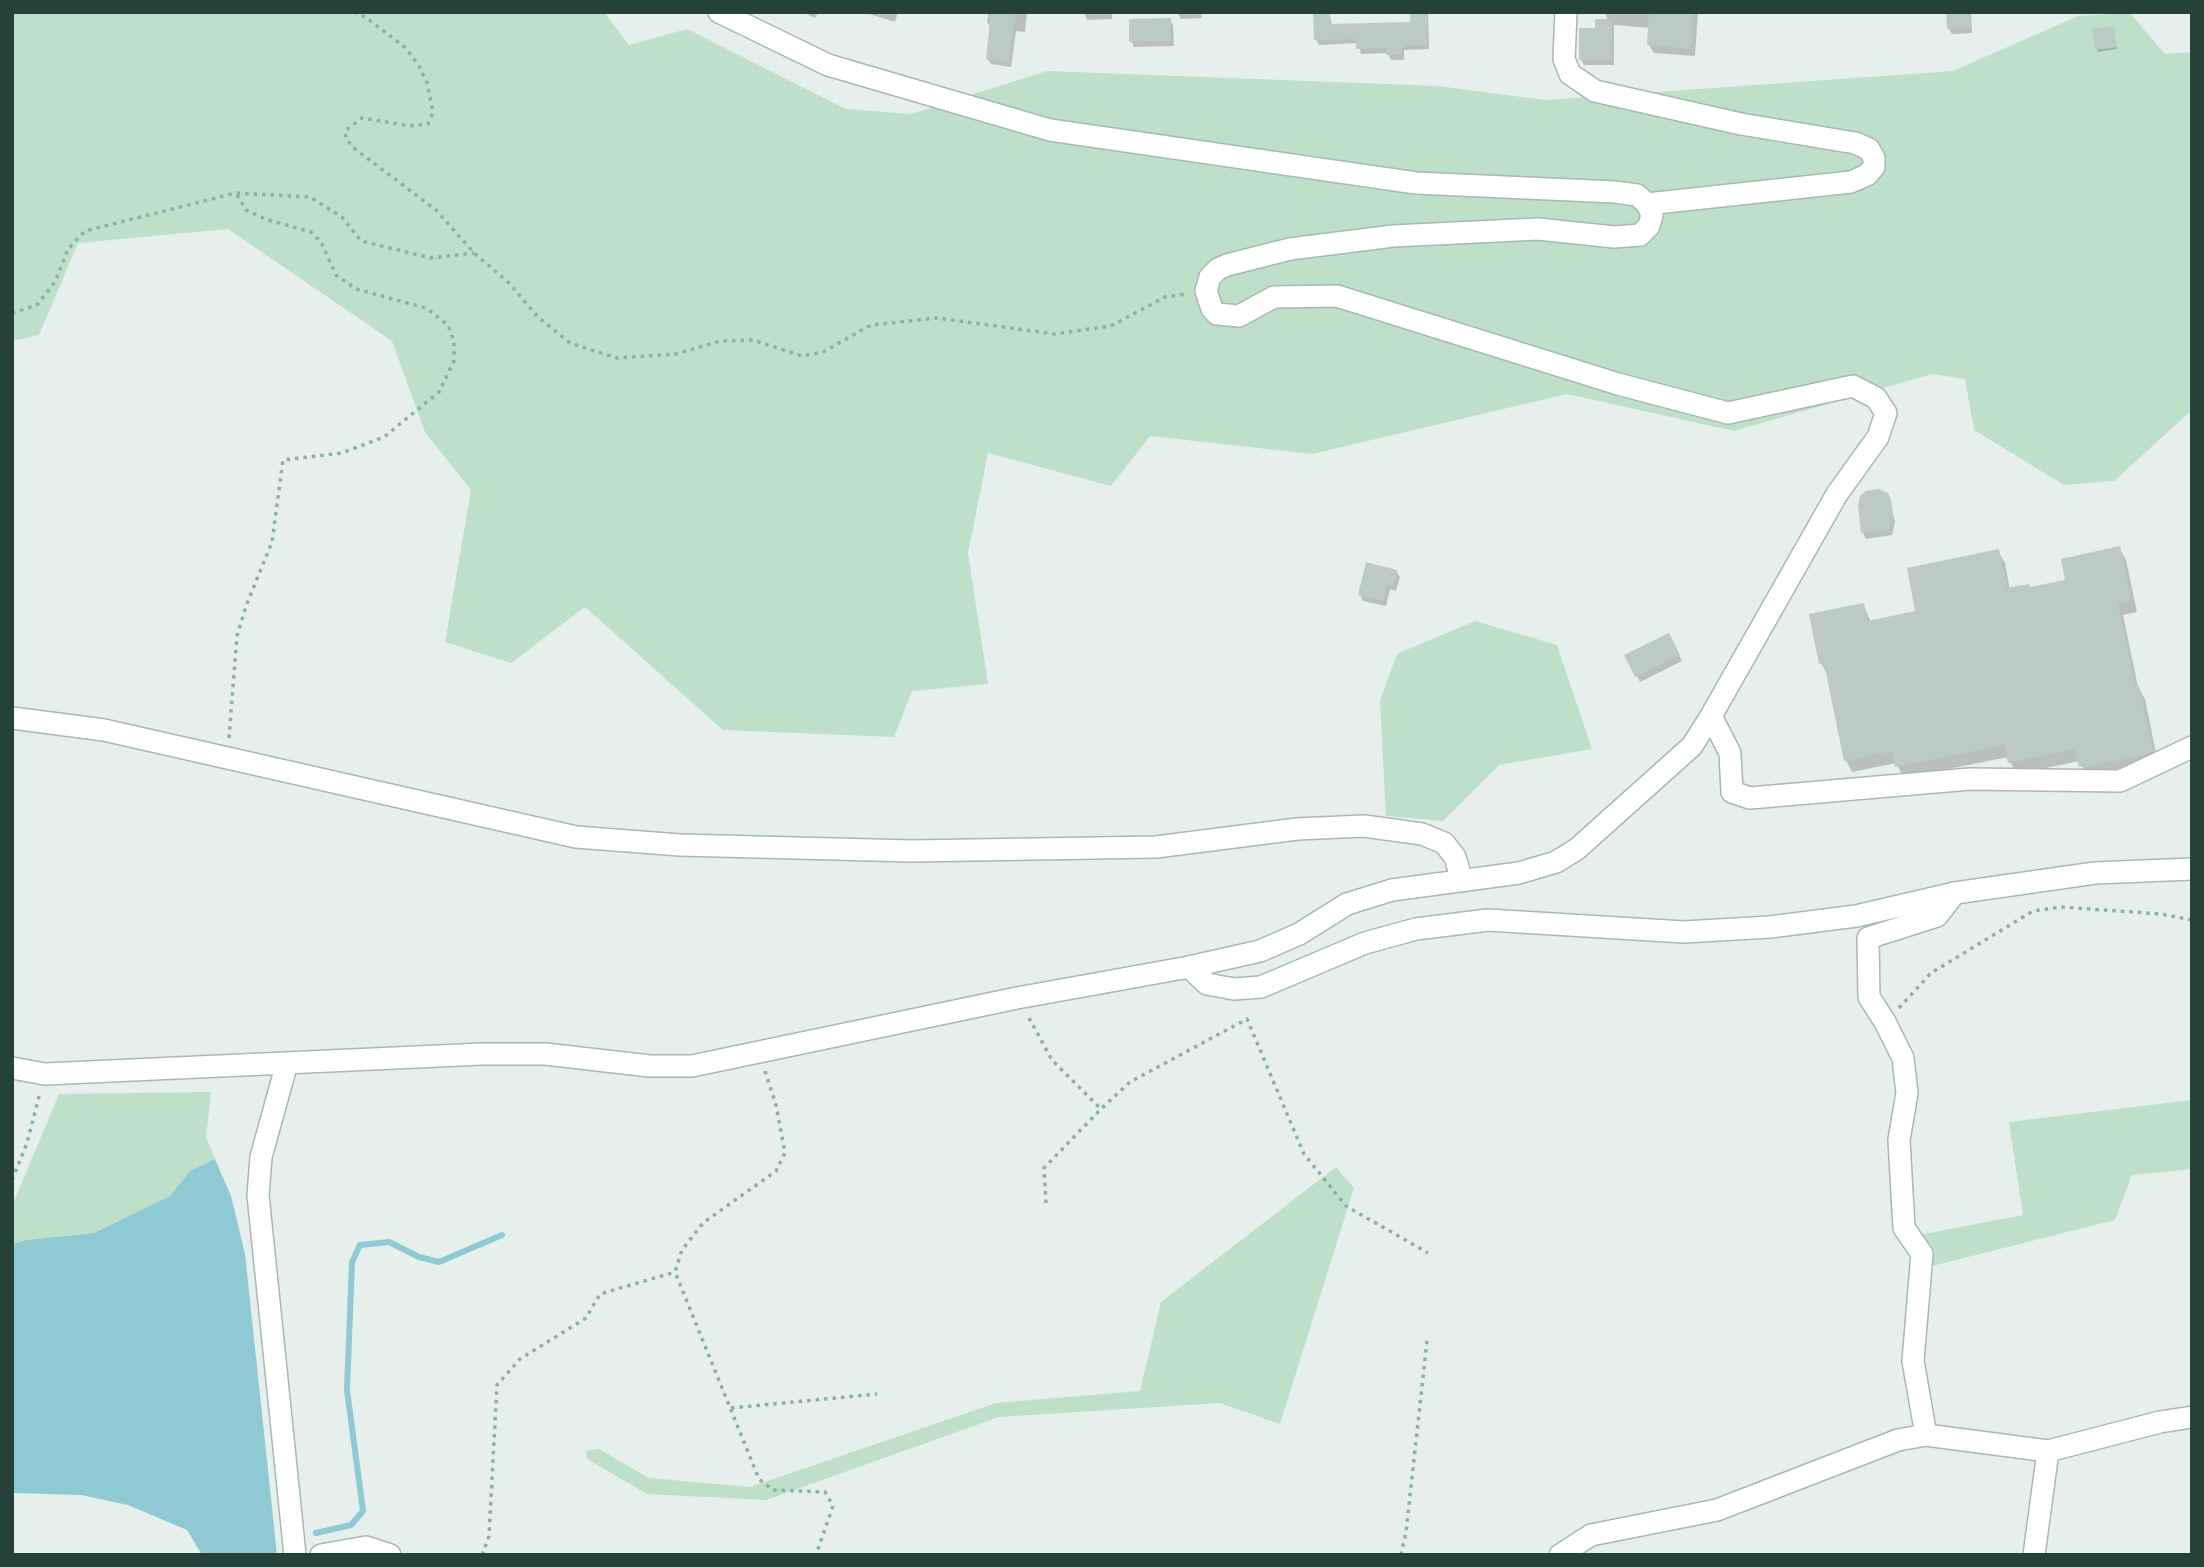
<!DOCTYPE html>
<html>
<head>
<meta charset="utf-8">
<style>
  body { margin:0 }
  #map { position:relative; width:2204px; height:1567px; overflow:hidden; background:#e6efeb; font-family:Poppins,sans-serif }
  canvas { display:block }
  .frame { position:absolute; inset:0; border:14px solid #24423a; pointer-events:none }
</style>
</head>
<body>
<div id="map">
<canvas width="2204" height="1567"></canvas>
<div class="frame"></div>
</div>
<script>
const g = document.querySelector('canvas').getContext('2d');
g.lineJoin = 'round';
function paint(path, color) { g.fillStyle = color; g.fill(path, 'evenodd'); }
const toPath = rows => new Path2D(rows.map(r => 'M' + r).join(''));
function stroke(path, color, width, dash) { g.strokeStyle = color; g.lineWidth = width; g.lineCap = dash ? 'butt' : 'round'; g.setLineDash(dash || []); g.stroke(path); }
const green = toPath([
  [12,12,604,12,629,45,687,29,846,109,911,114,1047,71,1438,86,1545,100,1953,71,2078,16,2130,13,2165,54,2192,52,2192,410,2114,481,2064,485,1974,430,1965,379,1932,374,1734,431,1567,394,1312,454,1150,436,1111,486,988,453,968,553,988,684,912,691,894,737,723,730,585,607,511,663,445,642,471,490,425,432,392,341,228,229,78,243,39,335,12,341],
  [1475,621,1557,645,1592,749,1499,765,1443,821,1386,816,1380,700,1397,654],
  [211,1092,206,1137,215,1159,190,1171,170,1196,94,1233,26,1240,12,1244,12,1206,59,1094],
  [2192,1100,2192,1169,2132,1175,2115,1220,1924,1268,1919,1235,2023,1215,2009,1122],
  [1336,1167,1354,1188,1280,1424,1220,1403,999,1417,766,1500,647,1494,587,1459,586,1451,599,1449,649,1478,750,1487,996,1403,1140,1391,1161,1302]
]);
const water = toPath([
  [215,1159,231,1196,245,1254,277,1555,202,1555,187,1530,128,1505,81,1495,12,1493,12,1244,26,1240,94,1233,170,1196,190,1171]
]);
const shadow = toPath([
  [803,12,818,12,815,18],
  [863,12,898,12,895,22],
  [989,12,1027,12,1025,32,1016,31,1011,67,991,64,987,58,991,28,987,22],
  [1084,12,1112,12,1112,19,1087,20],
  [1177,12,1201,12,1202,18,1181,19],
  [1411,12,1428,12,1429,49,1404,50,1404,60,1391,60,1388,53,1361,54,1358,43,1319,45,1316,40,1329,13,1332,25,1412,24],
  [1605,12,1698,12,1695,56,1654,53,1649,45,1650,28,1614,25,1614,65,1584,65,1581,59,1597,30,1608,21],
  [1948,12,1971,12,1972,33,1952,34,1949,29],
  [1170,20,1173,25,1174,46,1134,47,1131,41],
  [2113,28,2117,49,2098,52,2097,49],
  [1890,501,1895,522,1892,535,1866,539,1863,533],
  [2119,548,2126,560,2137,612,2123,615,2138,687,2145,699,2158,763,2088,779,2080,761,2016,774,2008,757,1904,778,1896,763,1852,772,1846,760,1828,675,1821,663,1863,605,1871,622,1917,613,1998,551,2005,563,2010,590,2030,589,2067,581],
  [1396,571,1400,577,1396,591,1390,589,1386,606,1363,601,1360,595],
  [1668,635,1682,661,1640,682,1627,656]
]);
const stream = toPath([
  [316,1533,351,1525,363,1511,347,1390,352,1262,360,1245,389,1242,419,1257,439,1262,502,1235]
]);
const building = toPath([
  [991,12,1015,12,1009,62,986,59],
  [1313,12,1330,12,1330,24,1410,22,1410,12,1427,12,1427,45,1402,45,1402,55,1386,55,1386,48,1356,49,1356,39,1314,40],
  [1649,12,1693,12,1691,49,1647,45],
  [1946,12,1969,12,1970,28,1947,29],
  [1171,18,1171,41,1129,42,1129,19],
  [1595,19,1612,19,1611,60,1579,60,1579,28,1595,28],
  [2114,26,2117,47,2095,50,2092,29],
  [1878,489,1888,493,1891,500,1893,515,1889,530,1861,533,1858,505,1860,496,1866,491],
  [2120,546,2131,601,2118,604,2135,686,2139,686,2153,751,2145,755,2084,767,2079,767,2075,749,2008,763,2004,745,1895,767,1892,751,1844,761,1824,663,1819,664,1809,614,1864,603,1868,621,1915,611,1907,568,1999,549,2007,588,2029,584,2030,587,2065,580,2061,559],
  [1366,562,1397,570,1393,586,1387,584,1383,601,1358,595],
  [1669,633,1680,655,1635,677,1624,655]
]);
const path = toPath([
  [354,12,365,17,406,48,419,66,427,83,433,112,428,124,410,126,362,118,345,131,346,139,355,149,436,210,474,253,509,283,538,317,570,343,617,358,676,354,720,341,753,340,802,356,823,352,871,325,937,318,1055,334,1111,326,1165,297,1187,294],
  [12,313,37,305,55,282,68,249,85,231,236,193,310,197,342,217,361,241,431,258,474,253],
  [229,738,237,636,246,606,272,542,283,460,342,453,384,437,439,392,454,361,454,342,448,325,426,308,356,289,336,275,321,242,311,232,265,219,246,210,236,193],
  [1899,1008,1931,973,2033,911,2061,907,2161,914,2192,920],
  [1029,1018,1052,1060,1101,1109,1130,1082,1247,1019,1304,1154,1346,1206,1428,1253],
  [765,1071,776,1105,785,1153,776,1171,703,1223,682,1250,675,1272,759,1479,773,1490,825,1492,833,1506,816,1555],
  [12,1180,27,1143,40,1093],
  [1046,1203,1044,1168,1101,1109],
  [731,1408,877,1394],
  [482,1555,489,1536,497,1385,520,1359,586,1318,600,1294,675,1272],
  [1401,1555,1406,1532,1427,1341]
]);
const street = toPath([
  [1566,12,1564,59,1570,74,1595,91,1741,124,1855,143,1869,149,1874,158,1874,167,1867,175,1851,182,1647,204],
  [1711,716,1730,753,1732,792,1750,798,1970,779,2120,781,2192,747],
  [12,718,104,730,576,837,680,845,912,851,1156,847,1297,829,1364,826,1422,834,1444,843,1455,857,1462,881],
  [287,1063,261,1157,258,1195,295,1555],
  [12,1068,45,1074,482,1054,545,1054,650,1066,692,1066,1017,998,1189,967,1260,951,1299,934,1347,904,1392,890,1519,873,1556,862,1577,849,1692,746,1711,716,1837,494,1878,437,1886,413,1876,398,1853,386,1728,413,1618,384,1337,296,1274,297,1239,316,1217,314,1212,309,1206,291,1210,277,1218,269,1227,265,1290,249,1393,236,1538,229,1614,237,1640,235,1649,226,1652,215,1647,204,1637,195,1615,192,1416,183,1050,130,828,65,719,12],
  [1926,1435,1913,1361,1922,1254,1904,1228,1899,1140,1907,1093,1903,1058,1885,1022,1869,997,1868,938,1937,916,1955,893],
  [321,1555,366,1547,390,1555],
  [1560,1555,1591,1535,1717,1510,1898,1440,1926,1435,2048,1451,2160,1422,2192,1417],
  [2034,1555,2048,1451]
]);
const secondary = toPath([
  [1189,967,1207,984,1234,989,1261,987,1365,943,1416,929,1488,920,1684,932,1770,927,1856,916,1955,893,2095,873,2192,869]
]);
paint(green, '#bfe0c8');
paint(water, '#8ec9d4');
paint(shadow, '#0003');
stroke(stream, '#8ec9d4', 6);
paint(building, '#bbcac4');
stroke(street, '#a8b8b2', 24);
stroke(secondary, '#a4bbb3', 24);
stroke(path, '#86b3a5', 3.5, [3.5, 5]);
stroke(street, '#fff', 21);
stroke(secondary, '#fff', 21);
</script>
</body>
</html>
